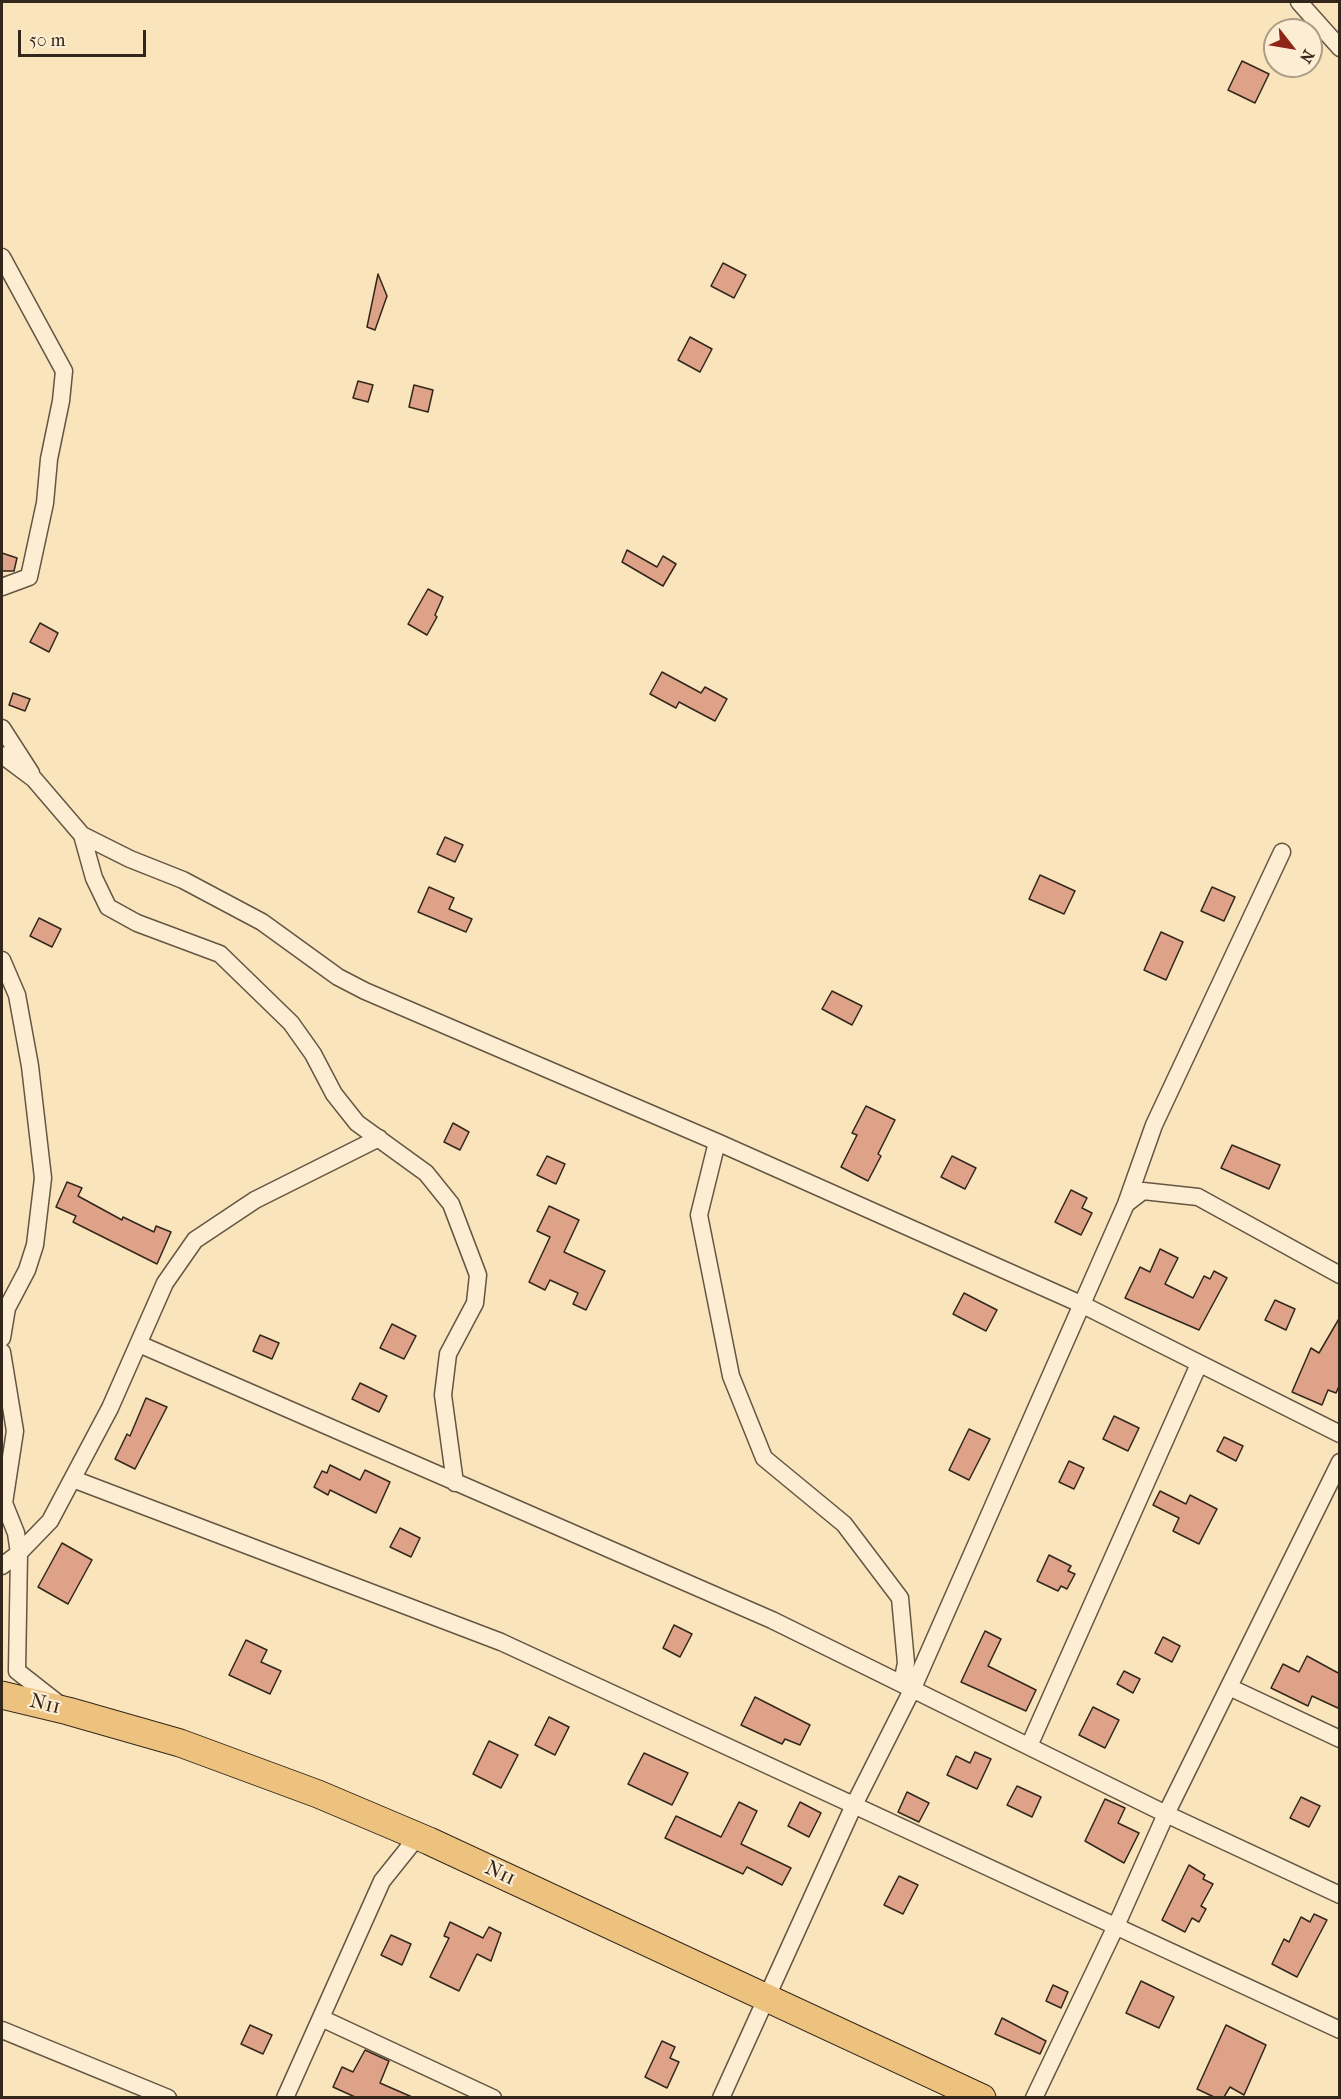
<!DOCTYPE html>
<html>
<head>
<meta charset="utf-8">
<style>
  body { margin:0 }
  #map { position:relative; width:1341px; height:2099px; overflow:hidden; background:#fae4bc; font-family:"IM FELL French Canon",serif }
  canvas { display:block }
  .frame { position:absolute; inset:0; border:3px solid #32271a; pointer-events:none }
  .north { position:absolute; left:1263px; top:18px; width:60px; height:60px; box-sizing:border-box; background:#fcedd3; border:2px solid #ab9e89; border-radius:50%; rotate:121deg; font-size:16px; font-weight:700; line-height:24px; text-align:center; color:#32271a }
  .north::after { content:''; display:block; margin:auto; width:21px; height:27px; background:#8f2418; clip-path:polygon(50% 0,100% 100%,50% 72%,0 100%) }
  .scale { position:absolute; left:18px; top:30px; width:128px; height:27px; box-sizing:border-box; border:3px solid #32271a; border-top:0; padding-left:8px; font-size:18px; line-height:21px; white-space:nowrap; color:#32271a; -webkit-text-stroke:4px #fcedd3; paint-order:stroke }
</style>
</head>
<body>
<div id="map">
<canvas width="1341" height="2099"></canvas>
<div class="frame"></div>
<div class="north">N</div>
<div class="scale">50 m</div>
</div>
<script>
const g = document.querySelector('canvas').getContext('2d');
g.lineJoin = 'round';
function paint(path, color) { g.fillStyle = color; g.fill(path, 'evenodd'); }
const toPath = rows => new Path2D(rows.map(r => 'M' + r).join(''));
function stroke(path, color, width, dash) { g.strokeStyle = color; g.lineWidth = width; g.lineCap = dash ? 'butt' : 'round'; g.setLineDash(dash || []); g.stroke(path); }
function write(font, color, halo, rows, align = 'center') {
  g.font = font + ' "IM FELL French Canon",serif'; g.lineWidth = 4.5; g.setLineDash([]); g.textBaseline = 'middle'; g.strokeStyle = halo; g.fillStyle = color; for (const [text, x, y, turn = 0] of rows) {
    g.save(); g.translate(x, y); g.rotate((+turn || 0) * Math.PI / 180); g.textAlign = isNaN(turn) ? turn : align; if (halo) g.strokeText(text, 0, 0); g.fillText(text, 0, 0); g.restore();
  }
}
const building = toPath([
  [1242,61,1269,74,1255,103,1228,90,1242,61],
  [723,263,746,275,734,298,711,286,723,263],
  [378,274,387,296,375,330,367,327,378,274],
  [690,337,712,349,700,372,678,360,690,337],
  [358,381,373,385,368,402,353,398,358,381],
  [414,385,433,390,428,412,409,407,414,385],
  [627,550,657,567,663,556,676,564,663,586,622,562,627,550],
  [2,553,17,558,14,571,2,571,2,553],
  [428,589,443,597,435,615,437,617,427,635,408,624,428,589],
  [40,623,58,633,49,652,30,642,40,623],
  [662,672,701,693,705,687,727,699,715,721,679,702,676,708,650,694,662,672],
  [13,693,30,699,25,711,9,705,13,693],
  [445,837,463,845,455,862,437,854,445,837],
  [1040,875,1075,891,1064,914,1029,899,1040,875],
  [429,887,454,898,449,909,472,919,466,932,418,912,429,887],
  [1212,887,1235,897,1224,921,1201,911,1212,887],
  [39,918,61,929,52,947,30,936,39,918],
  [1161,932,1183,942,1166,980,1144,970,1161,932],
  [832,991,862,1006,852,1025,822,1009,832,991],
  [866,1106,895,1120,878,1154,881,1156,868,1181,841,1167,857,1135,852,1133,866,1106],
  [453,1123,469,1132,460,1150,444,1142,453,1123],
  [1232,1145,1280,1165,1269,1189,1221,1168,1232,1145],
  [547,1156,565,1164,556,1184,537,1175,547,1156],
  [952,1156,976,1168,965,1189,941,1177,952,1156],
  [67,1182,82,1188,78,1196,122,1220,123,1217,154,1232,156,1226,171,1232,157,1264,73,1222,76,1216,56,1207,67,1182],
  [1071,1190,1087,1198,1082,1208,1092,1213,1081,1235,1055,1222,1071,1190],
  [549,1206,579,1220,564,1252,605,1271,586,1310,573,1304,578,1293,550,1280,545,1290,529,1282,550,1237,537,1231,549,1206],
  [1160,1249,1178,1258,1165,1284,1193,1298,1204,1276,1210,1279,1214,1271,1227,1278,1199,1330,1125,1298,1140,1267,1150,1272,1160,1249],
  [964,1293,997,1310,986,1331,953,1314,964,1293],
  [1275,1300,1295,1309,1286,1330,1265,1320,1275,1300],
  [1340,1317,1340,1384,1336,1393,1328,1390,1322,1405,1292,1392,1311,1348,1319,1353,1340,1317],
  [392,1324,416,1336,404,1359,380,1348,392,1324],
  [260,1335,279,1343,272,1359,253,1351,260,1335],
  [360,1383,387,1396,379,1412,352,1399,360,1383],
  [146,1398,167,1407,135,1469,115,1459,127,1434,130,1436,146,1398],
  [1114,1416,1139,1428,1128,1451,1103,1439,1114,1416],
  [969,1429,990,1439,969,1480,949,1470,969,1429],
  [1224,1437,1243,1446,1236,1461,1217,1451,1224,1437],
  [1069,1461,1084,1468,1074,1489,1059,1482,1069,1461],
  [330,1465,360,1480,365,1470,390,1482,376,1513,330,1490,328,1495,314,1487,322,1471,327,1473,330,1465],
  [1160,1491,1186,1504,1190,1495,1217,1509,1199,1544,1173,1531,1179,1518,1153,1505,1160,1491],
  [400,1528,420,1538,411,1557,390,1547,400,1528],
  [62,1543,92,1560,68,1604,38,1587,62,1543],
  [1049,1555,1071,1566,1068,1571,1075,1574,1067,1589,1061,1586,1058,1591,1037,1581,1049,1555],
  [674,1625,692,1634,680,1657,663,1648,674,1625],
  [985,1631,1001,1639,988,1666,1036,1690,1026,1711,961,1682,985,1631],
  [1163,1637,1180,1646,1172,1662,1155,1653,1163,1637],
  [246,1640,267,1650,261,1662,281,1671,270,1694,229,1675,246,1640],
  [1307,1656,1340,1674,1340,1709,1312,1696,1308,1706,1271,1688,1283,1664,1299,1672,1307,1656],
  [1124,1671,1140,1679,1133,1693,1117,1684,1124,1671],
  [755,1697,810,1725,800,1745,785,1739,782,1744,741,1725,755,1697],
  [1093,1707,1119,1720,1105,1748,1079,1735,1093,1707],
  [549,1717,569,1727,555,1755,535,1745,549,1717],
  [489,1741,518,1755,501,1788,473,1774,489,1741],
  [975,1752,991,1759,977,1789,947,1775,956,1756,970,1763,975,1752],
  [644,1753,688,1773,672,1805,628,1784,644,1753],
  [1017,1786,1041,1797,1032,1817,1007,1805,1017,1786],
  [907,1792,929,1803,919,1822,898,1812,907,1792],
  [1301,1797,1320,1806,1309,1827,1290,1818,1301,1797],
  [1105,1799,1125,1808,1118,1823,1139,1833,1124,1863,1085,1841,1105,1799],
  [739,1802,757,1811,741,1844,791,1868,782,1885,747,1867,743,1874,665,1838,676,1816,721,1837,739,1802],
  [800,1802,821,1813,809,1837,788,1826,800,1802],
  [1189,1865,1205,1875,1203,1879,1213,1884,1201,1906,1206,1909,1199,1922,1192,1918,1185,1932,1162,1920,1189,1865],
  [899,1876,918,1885,903,1914,884,1905,899,1876],
  [1314,1914,1327,1920,1297,1977,1272,1964,1284,1939,1289,1942,1301,1917,1310,1922,1314,1914],
  [450,1922,483,1938,489,1927,501,1933,491,1961,477,1954,459,1991,430,1977,449,1938,444,1936,450,1922],
  [391,1935,411,1944,402,1965,381,1955,391,1935],
  [1141,1981,1174,1997,1159,2028,1126,2013,1141,1981],
  [1053,1985,1068,1992,1061,2008,1046,2001,1053,1985],
  [1002,2018,1046,2041,1040,2054,995,2034,1002,2018],
  [250,2025,272,2035,263,2054,241,2044,250,2025],
  [1226,2025,1266,2045,1244,2095,1230,2087,1224,2097,1214,2097,1197,2089,1226,2025],
  [662,2041,675,2047,670,2058,679,2062,667,2088,645,2077,662,2041],
  [365,2050,389,2061,380,2083,412,2097,355,2097,333,2087,342,2067,353,2072,365,2050]
]);
const minor = toPath([
  [1299,2,1340,48],
  [2,257,64,371,61,401,49,459,45,503,29,577,2,587],
  [2,728,31,773],
  [2,755,34,779,82,835,94,878,108,907,137,923,220,954,291,1023,313,1054,334,1094,357,1123,426,1173,451,1204,478,1275,475,1303,448,1354,443,1395,455,1483],
  [82,835,130,859,183,880,262,922,338,977,365,991,717,1142,1083,1305,1340,1434],
  [2,960,17,995,30,1066,43,1178,35,1245,27,1270,7,1308,2,1338],
  [717,1142,699,1215,731,1376,764,1458,844,1524,900,1598,906,1663,902,1683],
  [1126,1204,1143,1191,1198,1197,1340,1275],
  [139,1344,772,1620,1166,1814,1340,1895],
  [2,1352,15,1431,4,1503,16,1533,19,1553,17,1671,59,1704],
  [73,1479,501,1642,1340,2030],
  [2,1566,19,1553,50,1521,110,1408,165,1283,195,1240,255,1200,379,1138],
  [1229,1687,1340,1739],
  [1029,1746,1199,1364],
  [321,2018,493,2098],
  [2,2030,168,2098],
  [285,2098,382,1881,418,1836],
  [721,2098,854,1805,913,1688,1126,1204,1154,1125,1282,852],
  [1034,2098,1116,1926,1166,1814,1340,1462]
]);
const primary = toPath([
  [2,1695,68,1711,180,1743,318,1794,429,1841,982,2098]
]);
const streetNames = [
  ["N11",45,1705,13],
  ["N11",500,1874,25]
];
paint(building, '#dda288');
stroke(building, '#32271a', 1.5);
stroke(minor, '#645642', 19);
stroke(primary, '#32271a', 29);
stroke(minor, '#fcedd3', 16);
stroke(primary, '#edc27e', 27);
write('21px', '#32271a', '#fcedd3', streetNames);
</script>
</body>
</html>
